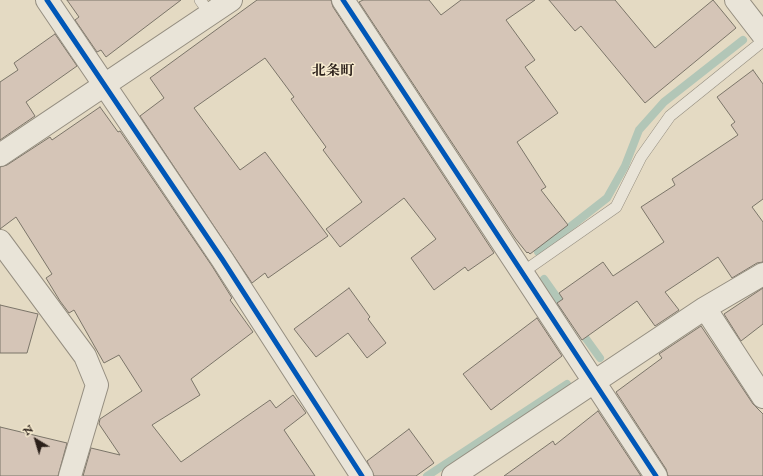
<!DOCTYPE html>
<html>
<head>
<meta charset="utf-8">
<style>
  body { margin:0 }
  #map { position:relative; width:763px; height:476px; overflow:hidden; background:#e4dac3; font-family:"IM FELL English",serif }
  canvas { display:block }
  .north { position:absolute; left:16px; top:420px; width:40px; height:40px; -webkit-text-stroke:3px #f7ebcf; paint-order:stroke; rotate:322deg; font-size:11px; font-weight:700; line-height:16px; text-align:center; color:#2b201a }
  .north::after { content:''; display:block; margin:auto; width:14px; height:18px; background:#2b201a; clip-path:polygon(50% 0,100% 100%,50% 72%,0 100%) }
</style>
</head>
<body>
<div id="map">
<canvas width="763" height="476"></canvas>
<div class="north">N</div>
</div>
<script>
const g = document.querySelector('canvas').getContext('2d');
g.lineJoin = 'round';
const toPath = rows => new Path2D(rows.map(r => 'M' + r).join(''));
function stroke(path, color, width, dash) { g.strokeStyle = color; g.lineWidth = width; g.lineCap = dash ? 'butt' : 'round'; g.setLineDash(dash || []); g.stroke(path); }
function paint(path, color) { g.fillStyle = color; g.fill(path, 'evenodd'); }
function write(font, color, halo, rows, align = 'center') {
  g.font = font + ' "IM FELL English","Noto Serif JP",serif'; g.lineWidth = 3; g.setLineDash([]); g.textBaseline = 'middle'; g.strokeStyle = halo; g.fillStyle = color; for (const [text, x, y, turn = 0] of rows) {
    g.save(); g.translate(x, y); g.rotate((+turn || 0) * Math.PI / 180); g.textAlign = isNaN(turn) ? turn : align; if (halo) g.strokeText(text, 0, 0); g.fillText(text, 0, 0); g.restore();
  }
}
const stream = toPath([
  [538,252,607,198,625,166,639,130,664,102,743,40],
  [544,279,566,310],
  [579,329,600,358],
  [427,476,567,384]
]);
const building = toPath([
  [67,0,181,0,106,57,101,50,97,52,75,20,79,17,67,0],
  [257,0,331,0,333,7,494,253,468,271,465,267,434,290,411,258,436,239,404,198,340,247,326,229,362,202,323,150,326,147,291,99,294,97,265,58,194,108,240,170,265,152,328,236,268,278,265,273,252,283,140,116,164,98,150,78,257,0],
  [363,0,429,0,441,15,461,0,535,0,506,20,535,60,525,67,558,113,517,142,546,187,541,190,568,225,530,254,528,252,527,253,515,238,359,2,363,0],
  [549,0,615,0,655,48,713,0,736,28,645,103,581,26,575,31,549,0],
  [55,34,77,66,26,102,35,116,0,140,0,82,18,70,14,63,55,34],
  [753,70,763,84,763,199,752,207,763,222,763,262,757,263,732,278,718,257,665,292,679,310,655,326,637,301,582,340,557,303,563,299,559,293,603,262,613,276,664,242,641,207,675,185,672,179,738,135,731,125,735,122,717,97,753,70],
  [100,107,118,132,120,131,212,266,232,298,230,300,253,332,191,379,200,395,152,425,181,462,270,400,276,408,293,395,306,413,284,430,315,476,83,476,91,448,120,455,99,424,100,419,142,391,119,355,104,363,74,310,69,313,60,301,46,278,52,274,16,217,0,229,0,167,7,165,50,137,52,140,100,107],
  [349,288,370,317,368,319,386,343,367,358,348,333,316,357,294,329,349,288],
  [763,288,763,324,741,341,724,314,763,288],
  [0,305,38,314,27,353,0,353,0,305],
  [537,318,562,356,491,410,463,374,537,318],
  [701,326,753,404,763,414,763,476,668,476,666,469,616,392,662,358,659,354,701,326],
  [598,411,641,476,504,476,553,441,555,445,598,411],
  [0,427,67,443,58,476,0,476,0,427],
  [409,429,434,463,416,476,374,476,367,461,409,429]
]);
const lane = toPath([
  [200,0,210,14],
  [523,272,616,207,641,157,670,116,763,41]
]);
const street = toPath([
  [47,0,222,259,362,476],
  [343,0,656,476],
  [736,0,763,35],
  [0,155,231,0],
  [0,241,85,356,97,385,70,476],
  [705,308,763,397],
  [453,476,705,308,763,274]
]);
const cycleway = toPath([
  [47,0,222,259,362,476],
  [343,0,656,476]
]);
const quarterNames = [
  ["北条町",333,72]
];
stroke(stream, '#b2c6b7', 8);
paint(building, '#d5c5b7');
stroke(building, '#7b7569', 1);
stroke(lane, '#958e80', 12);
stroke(street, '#958e80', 24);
stroke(lane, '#e9e4d8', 11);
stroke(street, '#e9e4d8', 22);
stroke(cycleway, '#0057b8', 5);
write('bold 14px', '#2b201a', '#f7ebcf', quarterNames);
</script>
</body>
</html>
